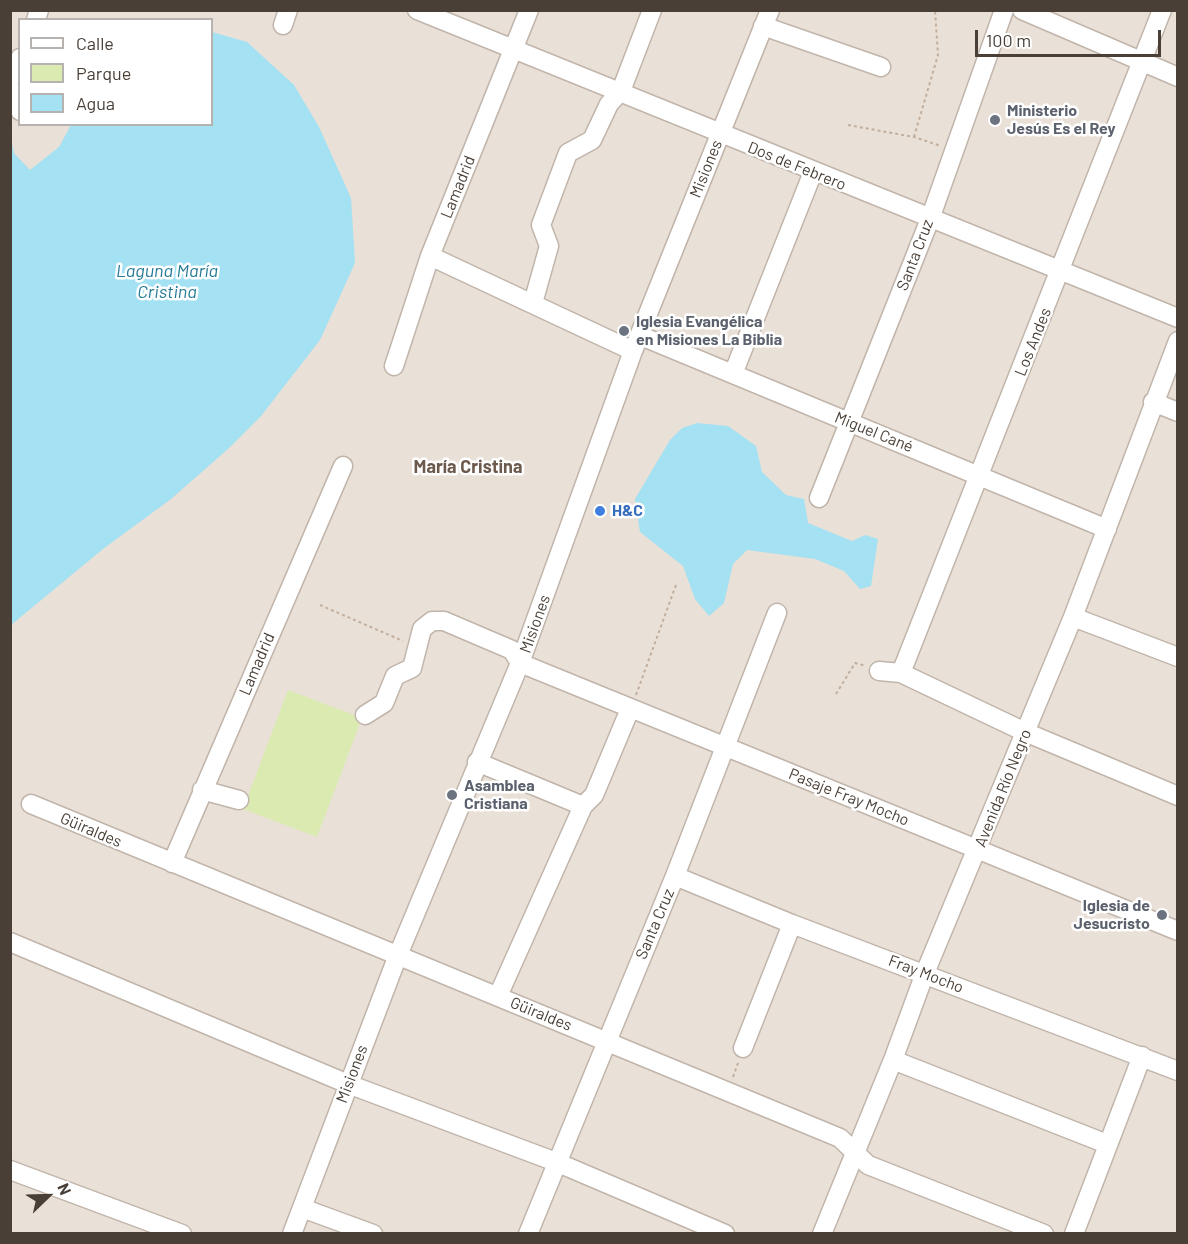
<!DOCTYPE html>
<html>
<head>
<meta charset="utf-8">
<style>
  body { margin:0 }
  #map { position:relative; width:1188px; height:1244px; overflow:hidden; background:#f5efe9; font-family:Barlow,sans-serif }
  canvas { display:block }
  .frame { position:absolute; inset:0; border:12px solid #493f37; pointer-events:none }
  .legend { position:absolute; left:18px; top:18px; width:195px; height:108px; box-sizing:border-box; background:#fff; border:2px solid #b6b2af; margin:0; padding:8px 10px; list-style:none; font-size:18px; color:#493f37 }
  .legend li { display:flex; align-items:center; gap:12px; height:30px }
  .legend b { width:30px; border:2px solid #b6b2af }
  .north { position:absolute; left:18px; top:1166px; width:60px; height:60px; -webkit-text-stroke:4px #fff; paint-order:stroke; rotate:67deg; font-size:16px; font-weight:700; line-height:24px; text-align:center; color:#493f37 }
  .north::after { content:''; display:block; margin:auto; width:21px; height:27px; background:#493f37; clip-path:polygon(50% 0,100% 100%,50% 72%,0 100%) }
  .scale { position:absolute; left:975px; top:30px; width:186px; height:27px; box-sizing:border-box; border:3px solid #493f37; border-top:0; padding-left:8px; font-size:18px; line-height:21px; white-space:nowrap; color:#493f37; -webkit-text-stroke:4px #fff; paint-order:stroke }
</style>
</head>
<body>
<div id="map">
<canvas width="1188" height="1244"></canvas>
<div class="frame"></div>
<ul class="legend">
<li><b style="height:8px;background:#fff"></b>Calle</li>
<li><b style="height:16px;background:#daeab1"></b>Parque</li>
<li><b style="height:16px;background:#a4e1f2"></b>Agua</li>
</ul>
<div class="north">N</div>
<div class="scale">100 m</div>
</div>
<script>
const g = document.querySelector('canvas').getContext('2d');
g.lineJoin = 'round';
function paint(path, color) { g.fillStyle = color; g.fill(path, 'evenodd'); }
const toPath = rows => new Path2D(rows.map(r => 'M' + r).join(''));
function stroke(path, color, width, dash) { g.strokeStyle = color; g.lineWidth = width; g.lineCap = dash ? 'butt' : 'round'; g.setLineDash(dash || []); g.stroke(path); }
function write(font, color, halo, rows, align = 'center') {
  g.font = font + ' Barlow,sans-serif'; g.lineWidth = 5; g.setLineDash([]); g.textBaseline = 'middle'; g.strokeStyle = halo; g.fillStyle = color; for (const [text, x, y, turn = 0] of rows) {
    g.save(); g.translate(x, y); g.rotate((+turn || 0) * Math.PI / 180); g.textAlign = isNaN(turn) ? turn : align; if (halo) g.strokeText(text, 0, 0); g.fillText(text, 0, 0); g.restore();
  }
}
const residential = toPath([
  [11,11,1177,11,1177,1233,11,1233],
  [20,20,212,20,212,124,20,124]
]);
const green = toPath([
  [288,690,362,718,317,837,243,809]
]);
const water = toPath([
  [212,32,247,42,294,85,319,127,351,198,355,263,320,340,261,416,228,449,171,499,103,549,11,625,11,139,14,153,30,170,59,147,71,125,212,124],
  [697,423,728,426,756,446,762,472,786,495,804,499,808,523,852,541,865,535,878,539,871,586,860,589,844,571,815,559,747,550,733,564,724,603,709,616,695,599,683,566,640,532,635,499,670,440,682,428]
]);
const path = toPath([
  [848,125,914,137,941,146],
  [914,137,938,55,935,10],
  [320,605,403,641],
  [836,694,855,663,866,666],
  [636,695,676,585],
  [733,1077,738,1063]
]);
const minor = toPath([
  [417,10,1178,318],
  [1022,10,1178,77],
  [36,20,39,10],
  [283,25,288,10],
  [763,26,881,67],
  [10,79,20,58],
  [10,88,20,111],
  [430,256,633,351],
  [533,303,549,246,541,225,568,153,592,140,609,104,621,91,652,10],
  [641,336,1107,529],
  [394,366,430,256,529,10],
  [733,374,813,172],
  [1153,402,1178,412],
  [819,498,930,219,1004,10],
  [1073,617,1178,657],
  [879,671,901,673,1025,732,1178,796],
  [901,673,1162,10],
  [365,715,384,703,395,676,412,668,422,629,432,621,444,621,512,650,520,663,1178,931],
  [477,762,583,806],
  [202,790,239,800],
  [31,804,840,1138,868,1165,1044,1234],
  [172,863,343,466],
  [675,876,792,924,1178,1071],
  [10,942,348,1084,556,1162,725,1234],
  [498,996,583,806,594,795,630,709],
  [743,1048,792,924],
  [893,1060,1107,1144],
  [10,1170,182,1234],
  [302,1208,373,1234],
  [292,1234,398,955,520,663,633,351,770,10],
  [528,1234,675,876,777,613],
  [822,1234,893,1060,925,973,1073,617,1178,341],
  [1074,1234,1142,1056]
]);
const markers = [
  [995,120,6,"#6b7280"],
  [624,331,6,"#6b7280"],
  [600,511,6,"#3f7fe0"],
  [452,795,6,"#6b7280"],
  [1162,915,6,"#6b7280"]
];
const worshipNames = [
  ["Ministerio",1007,111],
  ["Jesús Es el Rey",1007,129],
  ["Iglesia Evangélica",636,322],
  ["en Misiones La Biblia",636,340],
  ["Asamblea",464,786],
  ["Cristiana",464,804],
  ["Iglesia de",1150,906,"right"],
  ["Jesucristo",1150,924,"right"]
];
const streetNames = [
  ["Dos de Febrero",797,166,22],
  ["Misiones",706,169,-68],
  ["Lamadrid",458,187,-68],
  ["Santa Cruz",915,255,-69],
  ["Los Andes",1033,342,-68],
  ["Miguel Cané",874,432,22],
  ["Misiones",535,624,-70],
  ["Lamadrid",257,664,-67],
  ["Avenida Río Negro",1003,788,-68],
  ["Pasaje Fray Mocho",849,797,22],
  ["Güiraldes",91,830,23],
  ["Santa Cruz",655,924,-67],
  ["Fray Mocho",926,974,21],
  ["Güiraldes",541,1014,22],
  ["Misiones",352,1074,-69]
];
const shopNames = [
  ["H&C",612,511]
];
const waterNames = [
  ["Laguna María",167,271],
  ["Cristina",167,292]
];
const neighbourhoodNames = [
  ["María Cristina",468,467]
];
paint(residential, '#e9e0d7');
paint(green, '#daeab1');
paint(water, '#a4e1f2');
stroke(minor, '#c1b5ab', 21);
stroke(path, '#c3ae9c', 2, [3, 3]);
stroke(minor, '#fff', 18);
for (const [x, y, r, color] of markers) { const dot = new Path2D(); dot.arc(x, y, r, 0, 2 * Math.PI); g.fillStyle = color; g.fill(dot); stroke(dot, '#fff', 2); }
write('bold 16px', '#5b616d', '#fff', worshipNames, 'left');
write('16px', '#493f37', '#fff', streetNames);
write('bold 16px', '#366cbe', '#fff', shopNames, 'left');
write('italic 18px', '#277b97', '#fff', waterNames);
write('bold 18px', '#6c5a4e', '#fff', neighbourhoodNames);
</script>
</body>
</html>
